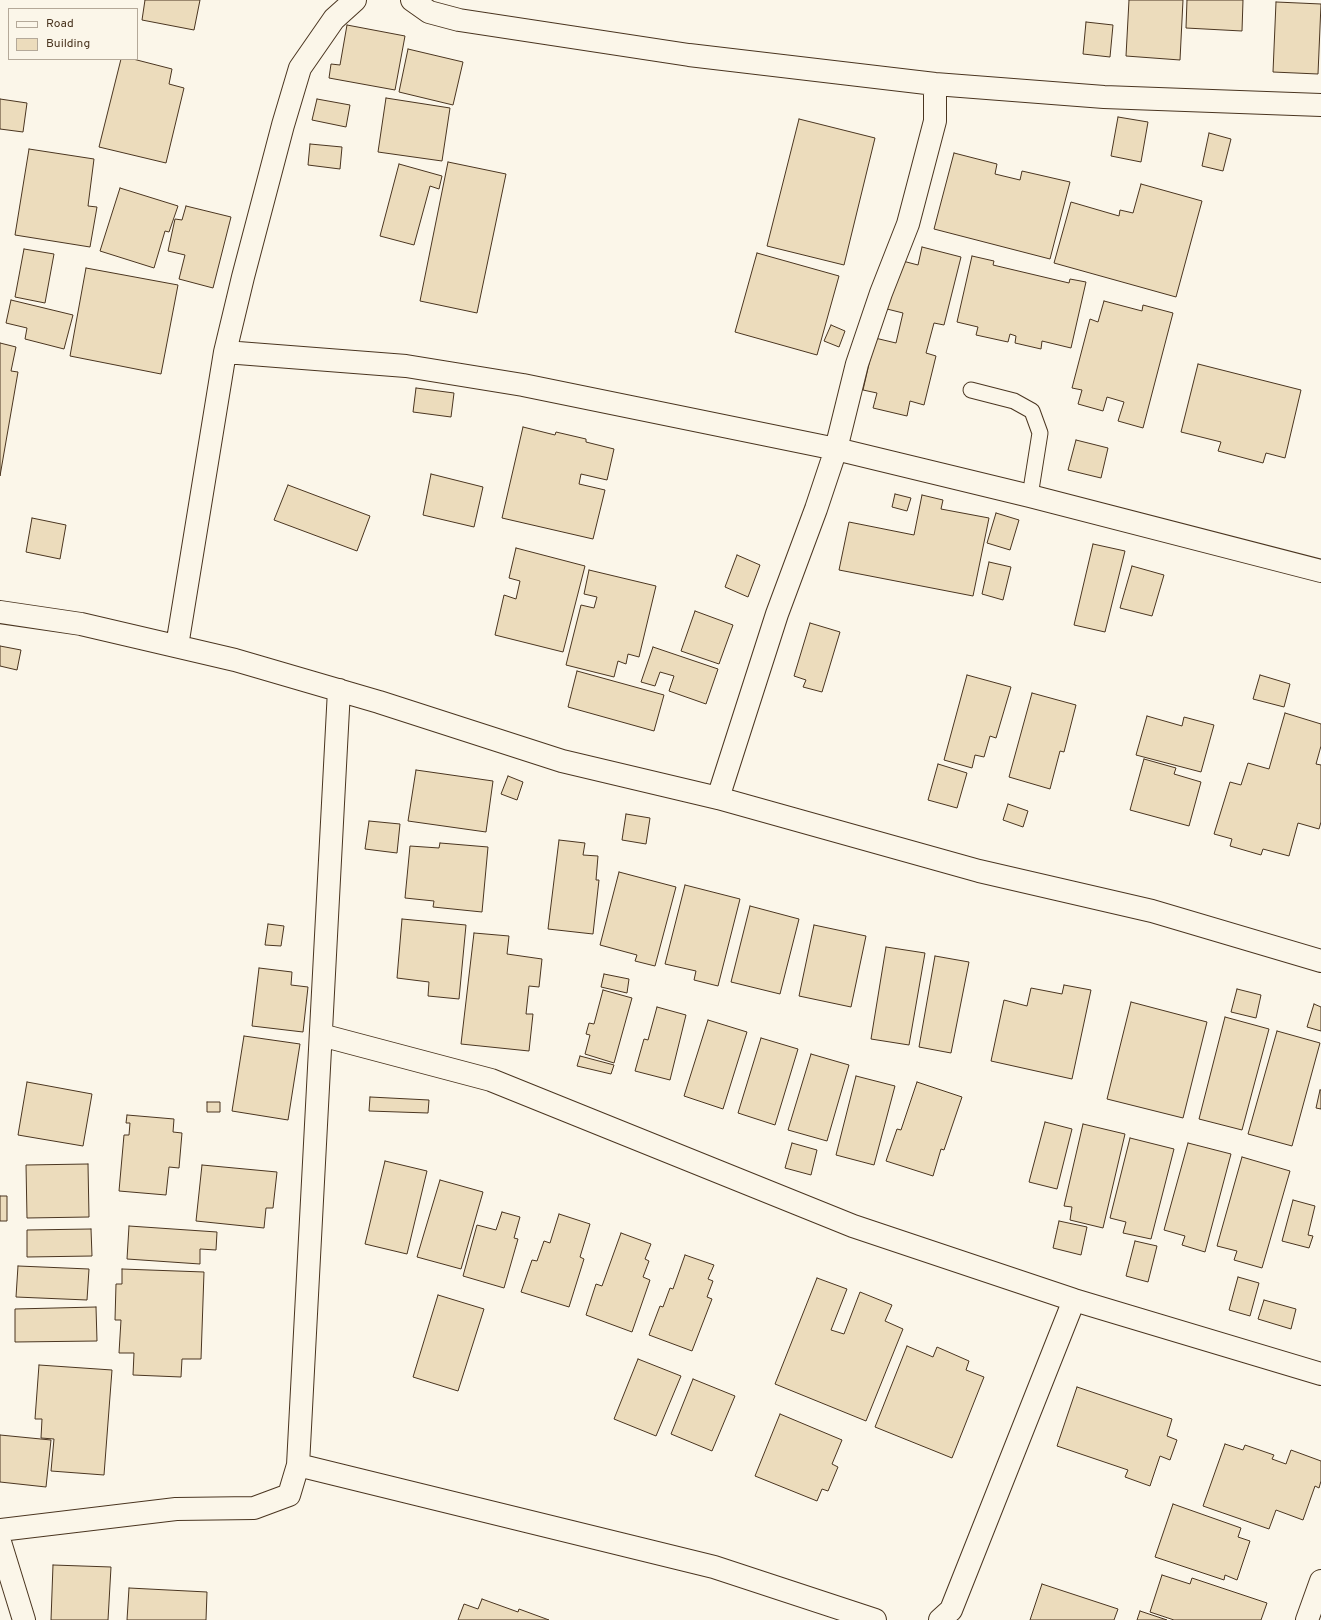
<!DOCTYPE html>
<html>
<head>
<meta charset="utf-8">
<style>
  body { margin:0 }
  #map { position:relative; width:1321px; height:1620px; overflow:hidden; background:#fbf6e9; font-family:Overpass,sans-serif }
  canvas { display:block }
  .legend { position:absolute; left:8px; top:8px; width:130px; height:52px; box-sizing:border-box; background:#fbf6e9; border:1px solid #b4a999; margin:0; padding:5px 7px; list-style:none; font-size:12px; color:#4a3520 }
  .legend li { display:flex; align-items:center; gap:8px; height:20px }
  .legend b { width:20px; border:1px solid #b4a999 }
</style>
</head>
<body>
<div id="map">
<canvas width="1321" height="1620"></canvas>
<ul class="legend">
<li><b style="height:5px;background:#fbf6e9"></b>Road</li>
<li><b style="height:11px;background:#ecdcbc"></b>Building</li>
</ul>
</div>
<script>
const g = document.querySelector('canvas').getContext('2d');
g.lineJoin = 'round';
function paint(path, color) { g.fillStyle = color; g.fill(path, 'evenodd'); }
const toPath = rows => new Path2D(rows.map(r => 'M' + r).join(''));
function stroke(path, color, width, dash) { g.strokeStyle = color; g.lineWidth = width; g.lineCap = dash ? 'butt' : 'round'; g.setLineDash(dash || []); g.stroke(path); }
const building = toPath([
  [145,0,200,0,194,30,142,20,145,0],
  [1129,0,1183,0,1180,60,1126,56,1129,0],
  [1187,0,1243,0,1242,31,1186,28,1187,0],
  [1276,2,1321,4,1318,74,1273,72,1276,2],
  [1086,22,1113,25,1110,57,1083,54,1086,22],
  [347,25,405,36,395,90,329,78,331,64,340,65,347,25],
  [408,49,463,62,453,105,399,92,408,49],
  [121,59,133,59,172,69,169,84,184,88,166,163,99,147,121,59],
  [386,98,450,108,442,161,378,152,386,98],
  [0,99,27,103,23,132,0,129,0,99],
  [317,99,350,105,346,127,312,120,317,99],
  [1118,117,1148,122,1141,162,1111,156,1118,117],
  [799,119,875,138,844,265,767,246,799,119],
  [1209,133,1231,139,1223,171,1202,166,1209,133],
  [310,144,342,147,340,169,308,165,310,144],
  [29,149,94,159,88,206,97,207,90,247,15,235,29,149],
  [954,153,997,164,995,174,1020,180,1022,171,1070,182,1050,259,934,229,954,153],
  [448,162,506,174,477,313,420,301,448,162],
  [399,164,442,176,439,189,430,186,414,245,380,236,399,164],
  [1141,184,1202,201,1176,297,1054,263,1071,202,1119,216,1120,210,1133,213,1141,184],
  [120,188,178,206,169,232,165,231,154,268,100,251,120,188],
  [186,206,231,217,213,288,179,279,185,255,168,251,175,219,182,220,186,206],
  [922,247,961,257,944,325,934,323,926,353,936,356,924,405,910,401,907,416,873,408,877,393,863,390,875,338,896,343,903,313,883,308,895,259,918,265,922,247],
  [24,249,54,254,45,303,15,297,24,249],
  [757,253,839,276,817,355,735,332,757,253],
  [972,256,994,261,993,265,1069,283,1070,279,1086,282,1071,348,1042,341,1041,349,1015,343,1016,336,1010,334,1008,342,976,335,978,327,957,322,972,256],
  [86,268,178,285,161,374,70,356,86,268],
  [11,300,73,315,64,349,25,339,27,328,6,323,11,300],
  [1104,301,1142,311,1143,305,1173,313,1143,428,1118,421,1124,402,1107,397,1103,411,1078,404,1082,390,1072,388,1090,319,1098,322,1104,301],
  [831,325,845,331,839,347,824,341,831,325],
  [0,343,16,347,11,371,18,372,0,476,0,343],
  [1198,364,1301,390,1285,458,1266,453,1263,463,1218,451,1221,442,1181,432,1198,364],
  [416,388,454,393,451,417,413,412,416,388],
  [523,427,555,435,556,432,586,439,586,442,614,449,607,480,581,474,579,484,605,490,593,539,502,518,523,427],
  [1076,440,1108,448,1101,478,1068,470,1076,440],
  [431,474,483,487,474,527,423,515,431,474],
  [288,485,370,516,357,551,274,520,288,485],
  [895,494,911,498,907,511,892,507,895,494],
  [922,495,943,500,941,509,989,518,973,596,839,570,849,522,914,535,922,495],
  [996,513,1019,520,1010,550,987,543,996,513],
  [32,518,66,525,60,559,26,552,32,518],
  [1093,544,1125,551,1105,632,1074,625,1093,544],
  [516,548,585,566,563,652,495,635,504,595,516,599,520,581,509,578,516,548],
  [737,555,760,565,748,597,725,587,737,555],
  [989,562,1011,567,1003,600,982,594,989,562],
  [1132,566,1164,575,1152,616,1120,608,1132,566],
  [589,570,656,586,639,657,628,654,626,664,618,661,614,677,566,665,581,605,594,608,597,597,584,594,589,570],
  [695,611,733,625,719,664,681,651,695,611],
  [810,623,840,632,822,692,803,687,806,680,794,676,810,623],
  [0,646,21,650,17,670,0,666,0,646],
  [653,647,718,669,706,704,669,691,674,676,660,672,655,686,641,682,653,647],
  [577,671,664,695,654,731,568,707,577,671],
  [967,675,1011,687,996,738,990,736,984,757,975,755,972,768,944,760,967,675],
  [1260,675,1290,684,1284,707,1253,699,1260,675],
  [1032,693,1076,705,1064,752,1060,751,1050,789,1009,777,1032,693],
  [1285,713,1321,724,1321,746,1316,764,1321,765,1321,822,1319,829,1298,823,1289,856,1263,849,1261,855,1230,846,1232,839,1214,834,1230,782,1241,785,1248,763,1269,769,1285,713],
  [1147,716,1182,726,1184,717,1214,725,1201,772,1136,755,1147,716],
  [1144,759,1176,768,1174,774,1201,782,1189,826,1130,810,1144,759],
  [938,764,967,773,957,808,928,800,938,764],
  [416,770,493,781,486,832,408,821,416,770],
  [508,776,523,782,517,800,501,794,508,776],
  [1008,804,1028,811,1023,827,1003,820,1008,804],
  [626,814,650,818,646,844,622,840,626,814],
  [369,821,400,824,397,853,365,849,369,821],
  [559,840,585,843,583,855,598,856,596,880,599,880,593,934,548,929,559,840],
  [440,843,488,847,482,912,433,907,434,901,405,898,410,846,439,848,440,843],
  [619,872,676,887,655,966,635,961,637,955,600,945,619,872],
  [685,885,740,899,718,986,694,980,696,971,665,964,685,885],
  [750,906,799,919,780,994,731,982,750,906],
  [402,919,466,925,459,999,428,996,429,982,397,978,402,919],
  [268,924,284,926,281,946,265,945,268,924],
  [814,925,866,936,851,1007,799,996,814,925],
  [474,933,509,936,507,954,542,959,539,987,529,986,526,1014,533,1014,529,1051,461,1044,474,933],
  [886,947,925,953,909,1045,871,1039,886,947],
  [935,956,969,962,951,1053,919,1047,935,956],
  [259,968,292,972,291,985,308,987,303,1032,252,1026,259,968],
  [604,974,629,979,627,993,601,987,604,974],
  [1064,985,1091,990,1072,1079,991,1061,1004,1000,1027,1006,1031,988,1062,994,1064,985],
  [1237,989,1261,995,1256,1018,1231,1012,1237,989],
  [603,990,632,998,614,1063,585,1054,590,1035,586,1034,589,1023,594,1024,603,990],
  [1131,1002,1207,1022,1183,1118,1107,1099,1131,1002],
  [1314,1004,1321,1007,1321,1031,1307,1027,1314,1004],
  [657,1007,686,1015,670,1080,635,1071,644,1039,648,1040,657,1007],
  [1225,1017,1269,1029,1242,1130,1199,1119,1225,1017],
  [708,1020,747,1032,723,1109,684,1096,708,1020],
  [1277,1031,1320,1043,1292,1146,1248,1134,1277,1031],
  [244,1036,300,1044,288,1120,232,1111,244,1036],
  [761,1038,798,1049,775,1125,738,1113,761,1038],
  [811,1054,849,1065,827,1141,788,1130,811,1054],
  [580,1056,614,1065,611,1074,577,1066,580,1056],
  [856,1076,895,1086,874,1165,836,1155,856,1076],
  [27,1082,92,1094,83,1146,18,1135,27,1082],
  [917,1082,962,1097,944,1150,941,1149,933,1176,886,1161,897,1129,901,1130,917,1082],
  [1320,1090,1321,1090,1321,1109,1316,1108,1320,1090],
  [370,1097,429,1100,428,1113,369,1111,370,1097],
  [207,1102,220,1102,220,1112,207,1112,207,1102],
  [127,1115,174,1119,173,1132,182,1133,179,1168,169,1167,166,1195,119,1191,124,1135,129,1135,130,1123,126,1123,127,1115],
  [1045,1122,1072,1129,1057,1189,1029,1182,1045,1122],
  [1083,1124,1125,1134,1103,1228,1070,1220,1072,1207,1064,1206,1083,1124],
  [1130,1138,1174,1149,1151,1239,1123,1233,1126,1222,1110,1218,1130,1138],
  [792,1143,817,1150,811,1175,785,1168,792,1143],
  [1188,1143,1231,1154,1205,1252,1182,1245,1185,1236,1164,1230,1188,1143],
  [1242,1157,1290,1171,1262,1268,1234,1260,1237,1251,1217,1246,1242,1157],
  [385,1161,427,1171,407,1254,365,1244,385,1161],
  [88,1164,89,1217,27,1218,26,1165,88,1164],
  [202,1165,277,1172,273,1208,266,1208,264,1228,196,1221,202,1165],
  [440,1180,483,1192,461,1269,417,1257,440,1180],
  [0,1196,7,1196,7,1221,0,1221,0,1196],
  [1293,1200,1315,1206,1308,1235,1313,1236,1309,1248,1282,1241,1293,1200],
  [502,1212,520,1217,514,1238,518,1239,504,1288,463,1276,477,1225,496,1230,502,1212],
  [559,1214,590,1224,580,1257,584,1259,569,1307,521,1292,532,1260,537,1261,544,1241,550,1243,559,1214],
  [1059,1221,1087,1227,1081,1255,1053,1248,1059,1221],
  [129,1226,217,1232,216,1250,200,1249,200,1264,127,1259,129,1226],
  [91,1229,92,1256,27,1257,27,1230,91,1229],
  [621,1233,651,1244,645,1259,649,1261,643,1277,650,1280,632,1332,586,1315,596,1284,602,1286,621,1233],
  [1135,1241,1157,1246,1148,1282,1126,1276,1135,1241],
  [685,1255,714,1265,708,1279,713,1281,707,1297,712,1299,692,1351,649,1335,660,1306,663,1307,670,1288,673,1289,685,1255],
  [18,1266,89,1269,87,1300,16,1297,18,1266],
  [122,1269,204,1272,201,1359,182,1359,181,1377,133,1375,134,1353,119,1353,121,1320,115,1320,116,1284,122,1284,122,1269],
  [1238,1277,1259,1283,1250,1316,1229,1310,1238,1277],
  [817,1278,847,1289,831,1330,844,1334,860,1292,892,1305,885,1321,903,1329,866,1421,775,1384,817,1278],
  [438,1295,484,1309,458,1391,413,1377,438,1295],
  [1264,1300,1296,1309,1291,1329,1258,1319,1264,1300],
  [96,1307,97,1341,15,1342,15,1309,96,1307],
  [907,1346,933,1357,937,1347,969,1361,966,1370,984,1377,952,1458,875,1427,907,1346],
  [638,1359,681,1376,656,1436,614,1419,638,1359],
  [39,1365,112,1370,104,1475,51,1471,54,1439,41,1438,42,1419,35,1419,39,1365],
  [693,1379,735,1396,712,1451,671,1434,693,1379],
  [1077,1387,1172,1419,1167,1436,1177,1440,1170,1460,1160,1456,1150,1486,1125,1477,1128,1470,1057,1446,1077,1387],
  [780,1414,842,1440,832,1464,838,1467,828,1491,822,1489,817,1501,755,1476,780,1414],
  [0,1435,51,1440,46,1487,0,1482,0,1435],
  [1225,1444,1243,1450,1245,1445,1274,1455,1272,1459,1286,1464,1291,1450,1321,1461,1321,1481,1319,1488,1315,1486,1303,1520,1276,1510,1269,1529,1203,1506,1225,1444],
  [1173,1504,1241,1528,1238,1537,1250,1541,1237,1580,1225,1575,1224,1580,1155,1557,1173,1504],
  [53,1565,111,1567,108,1620,51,1620,53,1565],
  [1162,1575,1190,1584,1192,1578,1267,1603,1261,1620,1174,1620,1150,1612,1162,1575],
  [1042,1584,1118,1609,1114,1620,1030,1620,1042,1584],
  [129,1588,207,1592,206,1620,127,1620,129,1588],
  [482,1599,518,1612,519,1609,549,1620,458,1620,464,1604,478,1609,482,1599],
  [1140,1611,1167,1620,1137,1620,1140,1611]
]);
const lane = toPath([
  [971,390,1014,401,1032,411,1040,433,1030,496]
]);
const street = toPath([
  [412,0,429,12,459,20,689,55,935,84,1104,97,1321,105],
  [225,352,406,366,523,385,836,449,1030,496,1321,571],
  [0,612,81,624,235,660,379,702,562,761,718,798,979,871,1152,911,1321,961],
  [177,646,225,352,243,277,283,125,300,68,334,19,355,0],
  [718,798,777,614,816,509,836,449,857,364,881,293,908,224,935,121,935,84],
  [321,1035,491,1080,853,1226,1074,1300,1321,1374],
  [298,1465,714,1567,875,1620],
  [0,1530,176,1509,254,1508,289,1495,298,1465,339,690],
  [0,1542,24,1620],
  [940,1620,951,1610,1074,1300],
  [1307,1620,1321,1581]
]);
paint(building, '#ecdcbc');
stroke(building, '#4a3520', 1);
stroke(lane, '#4a3520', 17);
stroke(street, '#4a3520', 24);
stroke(lane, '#fbf6e9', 15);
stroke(street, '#fbf6e9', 22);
</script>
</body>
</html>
